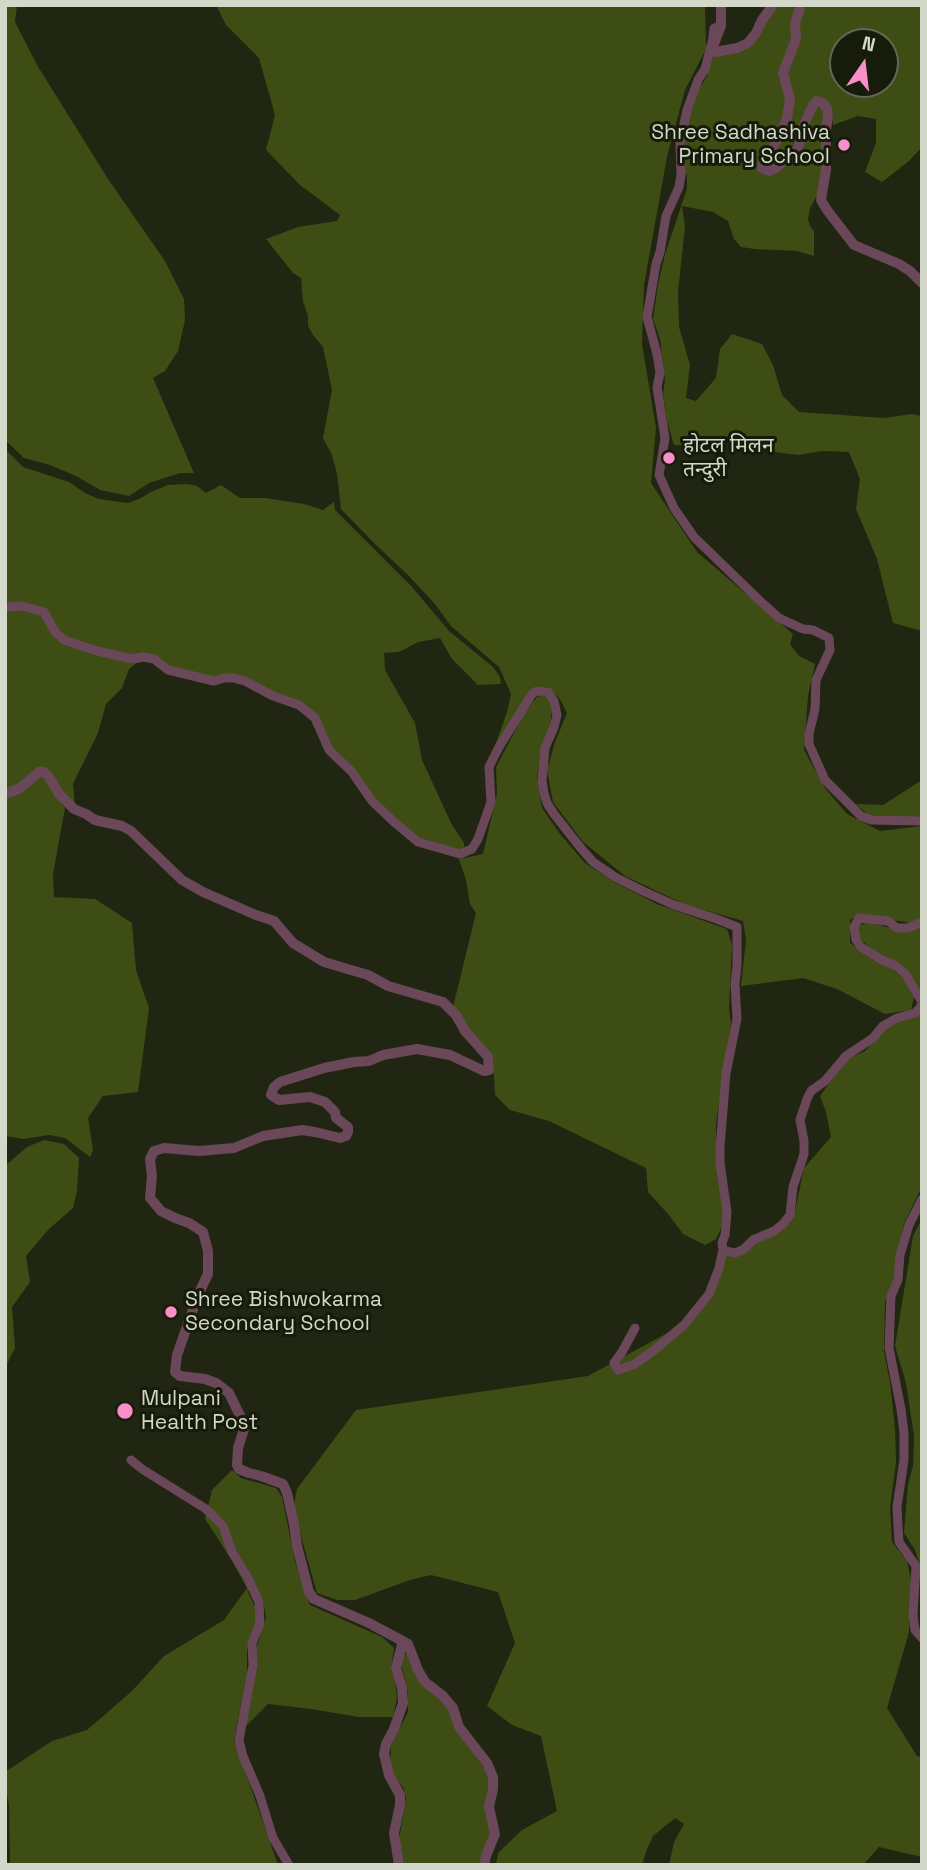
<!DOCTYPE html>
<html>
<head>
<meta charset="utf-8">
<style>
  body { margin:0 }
  #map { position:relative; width:927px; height:1870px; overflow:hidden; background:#202612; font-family:"Space Grotesk",sans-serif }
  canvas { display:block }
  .frame { position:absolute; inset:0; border:7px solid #d3d8cb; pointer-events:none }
  .north { position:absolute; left:829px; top:28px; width:70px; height:70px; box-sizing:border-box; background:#161c09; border:2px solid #626757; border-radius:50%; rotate:14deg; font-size:19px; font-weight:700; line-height:28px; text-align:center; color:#d3d8cb }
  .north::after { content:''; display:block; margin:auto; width:24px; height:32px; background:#f98fca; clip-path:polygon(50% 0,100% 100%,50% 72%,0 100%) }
</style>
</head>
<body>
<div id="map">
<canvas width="927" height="1870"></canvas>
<div class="frame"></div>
<div class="north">N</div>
</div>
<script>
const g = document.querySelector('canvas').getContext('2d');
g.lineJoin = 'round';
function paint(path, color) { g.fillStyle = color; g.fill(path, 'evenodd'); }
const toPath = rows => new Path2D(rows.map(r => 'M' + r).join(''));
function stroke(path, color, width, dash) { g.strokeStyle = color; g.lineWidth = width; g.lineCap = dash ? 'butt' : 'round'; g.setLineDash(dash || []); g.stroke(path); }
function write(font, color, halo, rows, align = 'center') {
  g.font = font + ' "Space Grotesk","Noto Sans Devanagari",sans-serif'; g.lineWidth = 6; g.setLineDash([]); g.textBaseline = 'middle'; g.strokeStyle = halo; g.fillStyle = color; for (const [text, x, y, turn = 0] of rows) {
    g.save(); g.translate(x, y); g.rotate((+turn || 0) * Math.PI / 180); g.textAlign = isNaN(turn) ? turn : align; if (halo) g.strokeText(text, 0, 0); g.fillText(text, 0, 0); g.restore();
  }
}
const green = toPath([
  [5,5,17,5,15,22,37,65,108,179,165,261,184,299,185,320,178,351,165,371,153,378,194,473,180,473,149,483,129,496,100,490,76,476,50,465,24,458,5,440],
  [216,5,705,5,706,49,685,90,667,157,644,285,642,344,656,428,651,483,697,552,793,634,790,644,799,656,815,664,808,696,804,750,825,788,847,814,880,831,922,826,922,919,910,923,861,914,850,920,850,943,876,961,892,969,905,980,914,997,911,1010,885,1014,837,989,803,978,741,986,746,940,743,921,684,904,625,876,583,842,553,802,547,770,555,742,567,713,560,699,548,687,532,691,494,749,507,712,511,694,499,667,451,626,435,604,406,573,376,545,341,509,337,474,332,455,323,438,332,390,323,347,313,335,308,326,308,316,303,301,301,278,293,273,266,239,298,227,337,221,340,215,300,185,266,150,275,115,259,58,226,25],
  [776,5,799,5,794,39,786,56,786,114,759,167,784,165,815,106,822,108,825,116,824,158,818,194,810,208,808,219,810,226,814,231,814,256,797,251,755,249,741,247,734,239,728,221,713,212,682,206,685,226,678,292,679,327,690,365,686,398,696,401,716,378,720,349,732,334,762,344,773,365,782,395,799,412,884,418,912,414,922,416,922,631,893,623,877,559,856,509,860,479,849,452,822,451,798,455,765,451,739,439,697,446,674,445,667,421,663,394,665,379,660,339,653,319,658,285,665,254,687,189,687,176,678,166,677,151,696,94,707,76,713,54,736,51],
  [804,5,922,5,922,147,909,161,882,182,865,172,876,143,876,119,858,116,833,125,833,114,825,98,815,98,795,148,775,166,767,167,790,119,786,71,797,23],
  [843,42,885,42,885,84,843,84],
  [5,449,23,467,69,482,85,493,99,499,128,503,139,499,151,492,168,485,187,484,197,486,206,493,221,485,240,498,265,498,304,504,323,510,334,502,335,510,412,587,449,631,493,667,500,677,501,684,478,685,452,659,440,638,418,642,399,652,384,653,385,670,415,723,422,760,451,823,464,843,464,849,455,850,419,839,375,801,330,746,319,721,266,689,169,667,137,656,101,649,69,639,58,631,46,611,5,606],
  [5,609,19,609,42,615,53,634,139,661,129,669,122,688,106,704,98,733,73,784,75,806,67,799,52,773,5,790],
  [546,695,552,708,550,728,541,752,537,777,542,808,560,834,585,863,614,882,657,904,727,929,732,945,729,1008,731,1023,716,1124,716,1148,724,1206,722,1226,716,1239,705,1245,683,1234,669,1215,648,1192,646,1168,549,1121,510,1110,495,1095,493,1057,480,1045,453,1007,476,913,470,904,466,880,459,859,483,854,497,793,496,767,524,714,537,697],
  [44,775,53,792,65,808,53,874,54,897,95,899,132,923,136,970,149,1008,138,1092,103,1096,88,1118,93,1150,90,1157,65,1138,49,1135,23,1139,5,1136,5,798],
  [922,780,922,816,906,818,871,817,856,804,883,805],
  [871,922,890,928,922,924,922,995,857,936,859,925],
  [922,1011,922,1186,904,1224,893,1282,885,1302,884,1352,890,1382,895,1429,896,1462,890,1508,892,1542,907,1561,911,1580,909,1632,887,1708,917,1756,922,1757,922,1857,879,1847,863,1865,669,1865,674,1842,684,1824,675,1818,653,1836,647,1849,642,1865,496,1865,498,1853,522,1830,557,1811,541,1736,512,1725,487,1706,515,1643,498,1592,431,1575,410,1580,355,1600,337,1600,317,1593,302,1540,294,1505,297,1489,356,1410,588,1376,695,1318,725,1253,752,1246,794,1216,804,1168,831,1137,826,1112,820,1096,837,1073,848,1059,865,1051,885,1029,898,1021,919,1015],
  [44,1140,64,1144,79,1158,77,1191,73,1208,49,1229,26,1256,30,1282,12,1307,15,1348,5,1368,6,1165,27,1147],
  [922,1219,922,1586,920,1565,915,1550,904,1533,908,1484,913,1466,914,1436,906,1383,895,1346,913,1236],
  [232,1470,241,1478,276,1488,282,1497,295,1561,310,1605,382,1637,394,1648,391,1669,395,1682,397,1698,393,1717,359,1717,311,1709,268,1704,242,1730,256,1649,266,1618,263,1599,247,1590,256,1609,257,1624,247,1650,247,1674,234,1740,278,1865,10,1865,9,1804,5,1786,5,1772,52,1741,87,1730,132,1691,164,1656,224,1620,247,1588,231,1559,205,1519,212,1490],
  [405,1654,409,1655,443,1701,485,1770,491,1786,492,1834,482,1865,404,1865,399,1840,406,1798,403,1787,394,1777,390,1762,391,1745,408,1712,408,1692,401,1664]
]);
const minor = toPath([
  [721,26,714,28,713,38,705,69,698,80,687,110,680,143,681,175,679,187,666,216,660,252,656,264,647,317,657,354,660,373,657,387,665,438,659,475,674,508,694,537,758,599,779,618,803,629,813,630,829,638,830,650,816,680,815,709,809,734,809,744,825,780,861,816,871,820,922,821],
  [5,607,22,606,44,612,55,632,64,640,97,651,133,659,143,657,154,659,168,670,214,681,224,678,233,678,245,681,273,696,299,705,315,718,329,750,352,772,372,801,393,821,418,842,460,854,472,849,478,839,491,802,489,767,499,747,532,694,537,691,548,692,554,701,557,715,554,727,545,748,542,781,544,793,547,803,554,814,580,847,593,862,615,877,643,891,674,905,714,918,737,927,737,965,735,984,737,1019,726,1073,720,1147,720,1163,727,1212,725,1235,722,1243,723,1250,735,1253,744,1249,753,1240,774,1231,783,1224,790,1215,793,1187,804,1154,804,1141,800,1120,807,1099,811,1091,825,1081,846,1056,873,1038,883,1026,897,1018,915,1013,920,1008,922,1003],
  [922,922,908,928,897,928,888,921,859,918,854,927,856,940,861,947,882,960,896,966,906,975,922,1002],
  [922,1199,909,1225,900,1255,898,1280,891,1296,889,1348,901,1409,904,1433,904,1460,897,1507,898,1527,899,1542,916,1566,913,1615,915,1630,922,1638],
  [635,1328,622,1352,614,1363,618,1370,635,1364,653,1351,684,1325,709,1294,719,1268,723,1250],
  [131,1460,142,1469,206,1509,223,1526,232,1552,248,1578,259,1602,260,1624,252,1643,253,1665,239,1740,243,1756,260,1796,273,1838,289,1865]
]);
const tertiary = toPath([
  [721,5,721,26,712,49,715,52,737,48,748,43,756,33,762,20,773,5],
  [801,5,795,23,796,39,783,73,790,99,787,118,779,137,763,163,762,168,769,171,776,168,798,149,804,125,813,105,817,101,823,103,827,109,828,117,826,130,826,170,821,200,827,210,854,245,899,264,910,271,922,283],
  [5,794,20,788,39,772,44,772,49,777,59,794,74,809,86,814,95,820,122,826,131,831,182,880,203,892,256,915,274,921,293,943,324,962,368,975,388,986,443,1002,456,1015,465,1031,488,1057,489,1070,484,1071,450,1055,417,1049,383,1055,369,1061,354,1062,324,1068,280,1082,274,1087,271,1095,279,1100,310,1097,325,1102,335,1112,336,1118,348,1127,348,1132,346,1136,340,1138,315,1132,302,1130,263,1136,234,1148,199,1151,164,1148,154,1151,150,1159,152,1176,150,1198,161,1211,175,1218,189,1223,203,1232,208,1251,208,1274,198,1295,177,1355,175,1372,180,1376,205,1379,216,1383,229,1393,245,1426,238,1448,237,1465,239,1469,249,1473,261,1476,283,1484,287,1493,294,1524,297,1546,309,1592,314,1599,369,1623,408,1644,418,1670,425,1682,443,1696,453,1708,459,1727,487,1763,493,1777,493,1789,489,1807,495,1834,486,1856,484,1865],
  [399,1865,394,1833,400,1805,400,1795,389,1775,384,1754,386,1744,394,1729,403,1703,402,1688,396,1668,403,1641]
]);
const markers = [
  [844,145,7,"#f98fca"],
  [669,458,7,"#f98fca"],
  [171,1312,7,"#f98fca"],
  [125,1411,9,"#f98fca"]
];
const poiNames = [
  ["Shree Sadhashiva",830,133,"right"],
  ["Primary School",830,157,"right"],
  ["होटल मिलन",683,446],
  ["तन्दुरी",683,470],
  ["Shree Bishwokarma",185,1300],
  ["Secondary School",185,1324],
  ["Mulpani",141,1399],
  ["Health Post",141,1423]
];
paint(green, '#3e4d14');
stroke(minor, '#6b475a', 9);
stroke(tertiary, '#6b475a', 10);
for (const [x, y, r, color] of markers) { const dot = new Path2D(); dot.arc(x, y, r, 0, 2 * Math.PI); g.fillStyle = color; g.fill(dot); stroke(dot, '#161c09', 2.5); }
write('21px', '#d3d8cb', '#161c09', poiNames, 'left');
</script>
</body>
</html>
